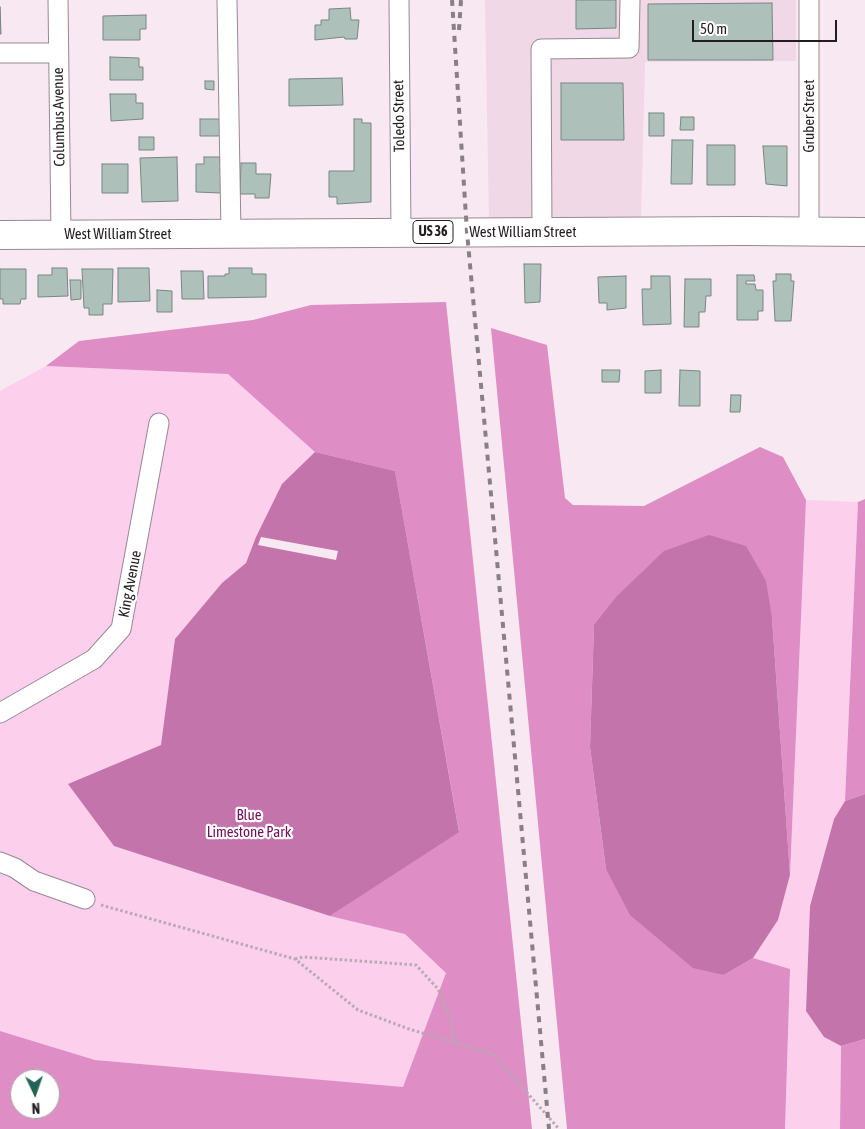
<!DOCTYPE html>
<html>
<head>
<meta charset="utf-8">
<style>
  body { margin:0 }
  #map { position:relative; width:865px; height:1129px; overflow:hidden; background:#f8e8f2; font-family:"Asap Condensed",sans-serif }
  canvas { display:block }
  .north { position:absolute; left:10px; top:1069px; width:50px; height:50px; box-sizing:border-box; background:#fff; border:1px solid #a7a5a6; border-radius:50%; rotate:177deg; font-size:14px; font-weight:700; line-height:20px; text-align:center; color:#231d21 }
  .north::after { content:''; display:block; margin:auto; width:18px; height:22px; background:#226454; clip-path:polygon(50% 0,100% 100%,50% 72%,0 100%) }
  .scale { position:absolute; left:692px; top:20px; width:145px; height:22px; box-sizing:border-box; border:2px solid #231d21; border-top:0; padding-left:6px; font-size:15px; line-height:18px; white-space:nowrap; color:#231d21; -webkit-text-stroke:4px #fff; paint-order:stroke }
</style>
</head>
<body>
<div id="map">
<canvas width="865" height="1129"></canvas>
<div class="north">N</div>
<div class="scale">50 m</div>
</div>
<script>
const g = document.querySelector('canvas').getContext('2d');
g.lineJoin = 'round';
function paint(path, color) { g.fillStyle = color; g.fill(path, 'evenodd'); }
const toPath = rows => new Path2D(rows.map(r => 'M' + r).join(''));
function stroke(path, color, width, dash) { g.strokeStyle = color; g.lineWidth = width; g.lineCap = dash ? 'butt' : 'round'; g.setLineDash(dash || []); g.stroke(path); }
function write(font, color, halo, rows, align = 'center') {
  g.font = font + ' "Asap Condensed",sans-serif'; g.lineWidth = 4.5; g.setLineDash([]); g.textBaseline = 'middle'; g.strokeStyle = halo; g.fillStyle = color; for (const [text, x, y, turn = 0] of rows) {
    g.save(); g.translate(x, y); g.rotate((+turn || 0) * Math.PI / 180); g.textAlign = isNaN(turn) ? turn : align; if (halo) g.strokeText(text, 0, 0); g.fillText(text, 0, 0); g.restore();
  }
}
const built = toPath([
  [485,0,796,0,796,61,645,62,641,220,489,223]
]);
const green = toPath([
  [46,366,455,383,529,1099,95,1060,0,1031,0,391],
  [806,500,858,502,845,801,834,819,810,906,806,1010,824,1037,841,1046,840,1129,785,1129,790,970,753,958,778,920,790,875]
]);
const forest = toPath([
  [446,302,532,1129,0,1129,0,1031,95,1060,403,1087,446,973,405,934,330,916,459,831,395,471,315,452,228,374,46,366,79,341,253,320,311,305],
  [20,1079,50,1079,50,1109,20,1109],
  [491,328,547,345,565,498,573,505,644,506,760,447,783,457,806,500,790,875,772,618,594,625,590,747,606,869,724,975,753,958,790,969,785,1129,567,1129],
  [865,499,865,794,845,801,858,502],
  [865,1039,865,1129,840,1129,841,1046]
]);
const water = toPath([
  [315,452,395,471,459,832,330,916,114,846,68,784,161,745,175,639,222,583,246,563,256,537,282,484],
  [709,535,746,546,766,581,772,618,790,875,778,920,753,958,724,975,693,968,630,915,606,869,590,747,594,625,616,597,664,551],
  [865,794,865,1039,841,1046,824,1037,806,1011,810,906,834,819,845,801]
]);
const pier = toPath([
  [261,537,338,551,336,560,258,545]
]);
const building = toPath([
  [576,0,616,0,616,28,576,29,576,0],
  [772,3,773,60,648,60,648,4,772,3],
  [0,7,1,34,0,34,0,7],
  [350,8,351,20,359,20,357,39,345,39,344,37,315,40,315,25,321,25,321,20,329,20,329,9,350,8],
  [146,15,146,29,140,29,140,40,103,40,103,16,146,15],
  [110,57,139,58,139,67,143,67,143,80,110,80,110,57],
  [342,78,343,105,289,106,289,79,342,78],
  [205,81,214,81,214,90,205,89,205,81],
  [561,83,623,83,624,140,561,140,561,83],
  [110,94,136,94,136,103,143,103,143,119,111,121,110,94],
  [649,113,664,113,664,136,649,136,649,113],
  [681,117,694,117,694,130,680,130,681,117],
  [200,119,220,119,220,136,200,136,200,119],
  [354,119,362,119,362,123,371,123,371,202,337,204,337,197,329,197,329,171,354,171,354,119],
  [139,137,154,137,154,150,139,150,139,137],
  [672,140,693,140,692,184,671,184,672,140],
  [707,145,735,145,735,185,707,185,707,145],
  [763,146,787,146,787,186,766,184,763,146],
  [177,157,178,201,142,202,140,158,177,157],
  [204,157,220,157,221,193,196,192,196,164,204,164,204,157],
  [241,163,256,163,256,174,271,174,269,198,255,198,255,194,240,194,241,163],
  [102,164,128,164,128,193,102,193,102,164],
  [524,264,541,264,540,302,525,303,524,264],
  [52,268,67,268,68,296,38,297,38,275,52,275,52,268],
  [118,268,149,268,150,301,118,302,118,268],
  [229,268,252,268,252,274,266,274,266,297,208,298,208,276,225,276,225,274,229,274,229,268],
  [0,269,26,269,26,299,21,299,20,304,3,304,3,299,0,299,0,269],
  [82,269,113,269,112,304,103,304,103,315,89,315,89,308,84,308,82,269],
  [181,271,203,271,204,299,182,299,181,271],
  [776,274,791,274,791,281,794,281,791,321,775,321,773,281,776,281,776,274],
  [737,275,754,275,755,281,746,281,746,284,755,284,756,290,763,290,763,311,758,311,758,320,737,320,737,275],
  [626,276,626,308,607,310,607,303,599,303,598,277,626,276],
  [651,276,670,276,671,324,643,325,642,289,651,289,651,276],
  [685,279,711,279,711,296,706,296,705,312,699,312,699,327,684,327,685,279],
  [70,280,81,280,81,299,71,300,70,280],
  [157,290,172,291,172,312,157,312,157,290],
  [602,370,620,370,619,382,602,382,602,370],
  [661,370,661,393,645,393,645,371,661,370],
  [680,370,700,371,700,406,679,406,680,370],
  [731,395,741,395,740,412,730,412,731,395]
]);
const path = toPath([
  [101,905,295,959,358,1010,409,1029,493,1054,559,1129],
  [295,959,303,957,416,965,438,989,451,1019,454,1043]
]);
const minor = toPath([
  [58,0,61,234],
  [227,0,231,233],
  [399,0,401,232],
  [809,0,809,231],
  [0,53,58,53],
  [542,232,541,49,629,48,630,0],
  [0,713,94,659,121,629,159,423],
  [0,862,15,868,34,881,85,899]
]);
const highway = toPath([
  [0,235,744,231,865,232]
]);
const rail = toPath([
  [452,0,467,232,549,1129],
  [459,30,461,0]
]);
const shields = [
  [433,232,40]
];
const shieldNames = [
  ["US 36",433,232]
];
const streetNames = [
  ["Toledo Street",399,116,-91],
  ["Gruber Street",809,116,-90],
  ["Columbus Avenue",59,117,-91],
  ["West William Street",523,232],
  ["West William Street",118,234],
  ["King Avenue",130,584,-79]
];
const parkNames = [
  ["Blue",249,815],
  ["Limestone Park",249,832]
];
paint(built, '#f0d8e7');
paint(green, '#fccfed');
paint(forest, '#de8dc5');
paint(water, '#c374ab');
paint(pier, '#f8e8f2');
paint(building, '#aec0ba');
stroke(building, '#768782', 1);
stroke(minor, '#978992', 21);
stroke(highway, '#978992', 30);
stroke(path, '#b7aab2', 3, [2.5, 2.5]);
stroke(minor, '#fff', 19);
stroke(highway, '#fff', 28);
stroke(rail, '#8a7f86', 4, [6, 6]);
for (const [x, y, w] of shields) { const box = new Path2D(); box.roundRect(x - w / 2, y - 11.5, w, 23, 4); g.fillStyle = '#fff'; g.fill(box); stroke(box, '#231d21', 1); }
write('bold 14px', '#231d21', null, shieldNames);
write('15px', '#231d21', '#fff', streetNames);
write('15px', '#71115c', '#fff', parkNames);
</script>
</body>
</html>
